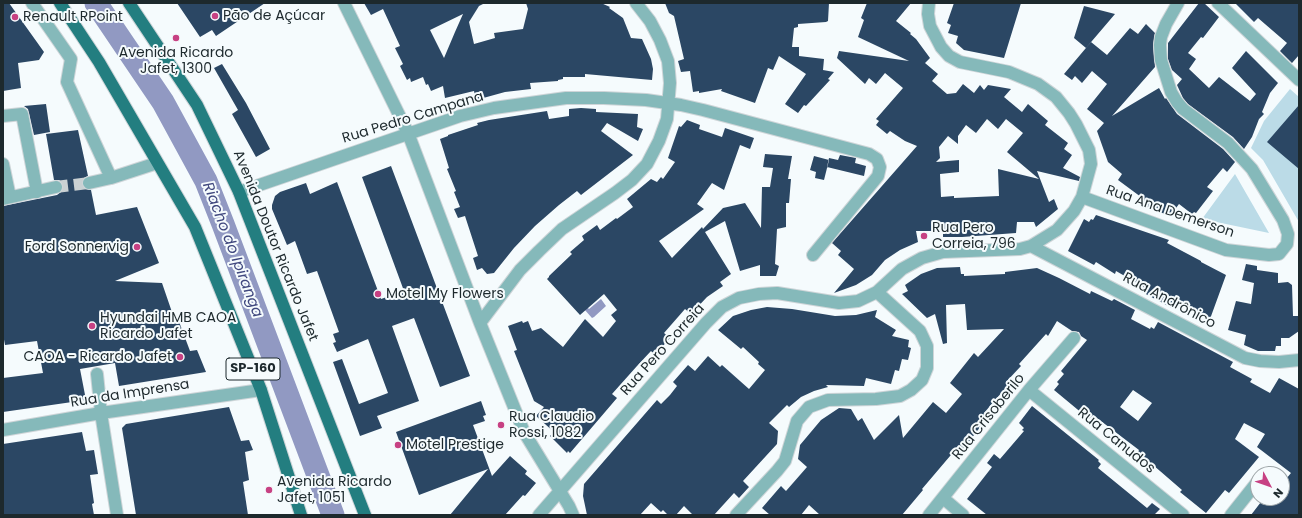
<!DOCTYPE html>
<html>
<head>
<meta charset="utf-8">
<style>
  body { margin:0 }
  #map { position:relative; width:1302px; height:518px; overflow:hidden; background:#f5fbfd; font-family:Poppins,sans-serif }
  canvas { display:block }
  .frame { position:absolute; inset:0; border:4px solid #1d292d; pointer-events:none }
  .north { position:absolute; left:1250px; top:466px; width:40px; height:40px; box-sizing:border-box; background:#f5fbfd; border:1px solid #9fa7aa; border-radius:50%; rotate:131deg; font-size:11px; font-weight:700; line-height:16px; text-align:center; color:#1d292d }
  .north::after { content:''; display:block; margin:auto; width:14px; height:18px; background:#c74183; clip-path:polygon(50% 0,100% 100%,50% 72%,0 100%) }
</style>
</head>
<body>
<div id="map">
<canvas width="1302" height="518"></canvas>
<div class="frame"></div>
<div class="north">N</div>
</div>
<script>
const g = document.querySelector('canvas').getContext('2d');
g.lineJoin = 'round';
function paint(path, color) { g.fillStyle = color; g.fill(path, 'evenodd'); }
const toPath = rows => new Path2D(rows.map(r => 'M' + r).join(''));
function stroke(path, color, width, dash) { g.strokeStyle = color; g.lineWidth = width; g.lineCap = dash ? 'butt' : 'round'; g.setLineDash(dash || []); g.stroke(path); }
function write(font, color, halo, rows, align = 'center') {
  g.font = font + ' Poppins,sans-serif'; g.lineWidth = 4; g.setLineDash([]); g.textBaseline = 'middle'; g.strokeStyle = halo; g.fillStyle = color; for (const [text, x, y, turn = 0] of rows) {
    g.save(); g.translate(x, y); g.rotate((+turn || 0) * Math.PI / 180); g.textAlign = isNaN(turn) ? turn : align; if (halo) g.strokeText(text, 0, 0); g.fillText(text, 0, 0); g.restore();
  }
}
const green = toPath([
  [1290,89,1299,97,1299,222,1263,160,1251,148,1264,121],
  [1235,174,1269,233,1202,219]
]);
const water = toPath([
  [601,299,606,306,594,317,592,318,584,309,586,306,589,309]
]);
const river = toPath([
  [96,3,163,102,206,181,223,224,333,515]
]);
const building = toPath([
  [3,3,9,3,44,52,39,60,18,63,21,88,3,91],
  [177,3,265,3,216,36,212,30,200,37],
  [364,3,485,3,479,6,469,22,474,44,495,38,494,33,523,29,528,9,526,3,601,3,610,7,609,8,623,18,631,38,642,39,651,59,653,69,652,80,585,74,585,77,563,77,563,79,558,80,558,81,530,83,531,89,505,92,476,100,474,91,445,98,443,86,431,91,428,84,426,85,423,77,411,82,410,78,407,80,400,66,403,64,395,48,400,46,383,9,371,15],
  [463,14,455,32,444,58,430,30],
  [665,3,829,3,828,21,826,22,798,24,798,27,794,28,792,47,799,47,799,56,824,59,823,70,834,72,828,79,830,80,806,106,804,105,798,113,785,104,806,74,779,56,773,70,768,68,755,103,721,91,722,89,699,93,699,91,693,92,690,71,681,72,678,61,684,59,674,16,669,13],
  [867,3,911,3,896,21,911,33,910,34,916,39,930,58,925,63,938,74,932,81,947,94,956,93,963,84,974,93,980,85,984,90,988,85,1011,89,1004,97,1022,112,1028,104,1048,121,1045,125,1068,143,1064,149,1072,155,1063,168,1080,177,1079,181,1037,171,1049,202,1054,199,1058,209,1036,227,1034,222,1017,222,1016,233,962,237,943,237,943,231,916,231,918,242,900,250,885,260,872,275,856,285,834,293,854,269,838,255,841,251,832,243,917,146,905,141,890,131,887,134,876,125,879,121,876,119,903,88,885,73,876,84,869,78,865,84,837,58,839,51,909,61,858,37,864,20,861,18],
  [987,119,998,129,1006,119,1023,133,1007,152,1039,179,998,169,999,196,954,198,954,196,941,197,940,174,959,172,959,160,936,162,940,158,939,147,948,136,958,144,958,136,966,125,976,133],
  [954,3,1021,3,1004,58,964,50,956,43,958,36,948,33,951,25,947,23],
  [1199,3,1204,3,1219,17,1203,38,1201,37,1188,53,1196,59,1189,69,1209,88,1219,77,1250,101,1256,94,1232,68,1246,51,1278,83,1270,93,1262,112,1264,114,1259,119,1252,137,1244,149,1233,137,1188,104,1183,98,1177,85,1182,79,1172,70,1168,59,1168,43],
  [1235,3,1299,3,1299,55,1292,63,1280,51,1287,43,1258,18,1254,22],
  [1084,6,1115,14,1086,48,1074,38],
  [1146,24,1155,33,1153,45,1155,67,1112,116,1159,88,1165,99,1166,98,1177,114,1223,149,1235,162,1227,172,1223,168,1207,187,1213,191,1196,213,1194,212,1192,214,1179,204,1170,216,1142,205,1143,203,1138,200,1141,197,1118,180,1122,174,1108,162,1097,131,1104,123,1087,109,1107,84,1092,71,1082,83,1075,76,1072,80,1064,74,1091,42,1107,55,1130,28,1138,34],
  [222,64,246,103,270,149,256,157,232,114,238,110,214,68],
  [46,104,50,132,34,135,29,113,28,109,24,106],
  [1299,105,1299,169,1267,142],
  [581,108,596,109,596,112,638,114,637,127,643,129,638,141,607,123,601,131,633,155,581,195,577,191,559,205,535,226,514,248,494,273,487,274,482,268,477,270,473,258,478,256,465,216,458,218,454,209,460,207,454,192,456,191,447,169,449,168,440,139,448,136,448,135,478,125,477,123,489,120,547,111,549,119,569,116,569,109],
  [687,120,700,125,699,129,722,137,725,128,754,138,750,149,740,145,724,190,712,183,697,204,704,209,659,241,672,258,702,227,703,229,723,208,745,203,761,228,762,187,770,187,773,168,763,167,765,154,792,156,788,179,791,179,789,203,786,203,786,227,777,229,775,264,779,266,776,276,760,276,760,265,740,271,725,221,705,232,731,274,720,282,723,286,707,297,691,314,685,309,664,333,670,338,655,355,651,351,637,366,612,394,617,398,570,453,568,451,567,453,550,436,554,432,536,416,544,407,534,401,514,351,517,350,508,326,522,321,523,323,528,321,532,331,541,328,563,347,585,319,603,337,616,321,611,315,617,310,604,294,580,315,547,279,549,277,549,276,572,254,570,252,584,240,582,236,597,225,600,230,616,218,617,219,633,207,627,199,651,179,657,182,661,177,663,179,675,162,668,158,679,126,681,127],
  [78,130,88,176,84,178,82,184,84,188,91,190,96,215,137,207,159,263,115,281,162,283,174,318,178,319,190,351,197,350,206,372,119,386,115,363,80,369,86,400,3,412,3,378,43,373,37,341,5,345,3,334,3,206,57,195,61,192,63,189,62,182,59,180,54,180,46,134],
  [840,155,856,158,855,163,866,166,864,176,827,167,829,158,838,160],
  [814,156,829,160,824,180,815,178,816,172,810,170],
  [391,166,470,376,440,387,414,318,392,326,419,401,377,416,382,428,360,436,333,362,342,359,359,404,388,393,368,339,337,352,333,343,336,342,333,334,339,332,317,271,307,274,295,241,287,245,272,209,272,205,275,196,280,192,306,183,310,194,337,182,381,299,404,291,362,177],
  [1096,215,1169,240,1167,243,1201,261,1201,262,1226,275,1210,319,1195,312,1196,310,1179,301,1178,303,1176,302,1172,308,1142,292,1144,287,1116,271,1115,274,1096,262,1094,265,1068,251,1084,219,1089,222,1091,219,1093,220],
  [1246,264,1257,266,1257,270,1278,273,1278,283,1288,282,1292,285,1293,316,1299,316,1299,331,1289,338,1281,338,1281,346,1276,346,1275,351,1258,351,1244,345,1246,335,1228,330,1236,301,1251,304,1254,283,1242,280],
  [960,267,961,274,964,274,964,276,1005,274,1005,272,1037,268,1059,278,1090,294,1091,291,1112,301,1114,299,1135,310,1131,319,1150,329,1151,327,1154,329,1158,322,1233,362,1230,367,1252,379,1250,382,1270,393,1279,378,1299,389,1299,515,1251,515,1264,498,1282,498,1282,491,1289,482,1286,479,1291,473,1257,447,1265,434,1244,423,1235,439,1259,457,1229,493,1225,490,1206,513,1180,492,1182,490,1138,452,1139,450,1093,415,1089,419,1054,390,1059,384,1057,382,1064,374,1061,371,1087,340,1081,336,1079,332,1072,331,1057,321,1048,336,1046,334,1019,364,1021,366,1006,382,1009,384,984,413,988,417,960,453,956,449,922,489,923,490,902,515,820,515,809,505,801,515,770,515,762,508,781,486,786,491,807,467,798,459,800,445,821,420,839,408,851,409,858,421,862,418,874,440,899,415,903,438,933,402,946,413,962,394,950,383,974,353,978,357,1004,329,967,330,965,304,946,305,947,343,943,344,935,314,927,318,902,294,908,291,905,285,921,274,937,268],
  [1133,390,1152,403,1138,421,1120,407],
  [767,307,792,309,835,316,856,315,877,310,875,317,896,330,892,336,909,340,908,347,911,348,908,360,902,359,899,371,895,370,891,384,866,378,864,386,826,385,828,387,814,391,801,397,789,407,787,405,769,423,778,431,777,444,743,481,749,487,739,498,734,493,714,515,693,515,684,506,676,515,668,515,663,510,661,512,651,503,640,515,587,515,583,496,584,484,657,400,661,404,670,395,677,386,673,382,688,365,695,371,708,356,720,367,722,365,749,389,765,370,758,364,759,362,743,347,741,349,718,330,733,316,751,310],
  [481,401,486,415,483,416,485,421,473,425,492,476,510,456,527,471,525,474,536,483,525,496,523,495,505,515,450,515,488,469,419,495,396,432],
  [1032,406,1099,460,1098,461,1101,464,1098,468,1147,508,1152,503,1160,509,1155,514,1156,515,987,515,967,499,992,467,987,463,994,454,1000,459,1024,431,1022,430,1024,428,1019,423],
  [229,407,241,441,249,440,253,450,245,452,249,480,243,482,248,515,136,515,122,428,126,424],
  [82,432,86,451,94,450,98,474,90,475,94,503,92,504,94,515,3,515,3,444]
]);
const minorTunnel = toPath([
  [56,187,89,183]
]);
const minor = toPath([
  [32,3,71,59,67,82,111,178,157,163],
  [344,3,408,133,480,323,524,432,569,506,573,515],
  [1218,3,1299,80],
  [3,116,22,114,37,192],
  [3,164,10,197],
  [89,183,111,178],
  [239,192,460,116,494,108,566,98,604,98,646,100,681,105,703,110,869,154,877,159,880,167,878,176,813,255],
  [1082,197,1226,250,1269,255,1279,254,1287,244,1288,234,1283,220,1252,169,1228,143,1183,109,1177,102,1171,92,1161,60,1160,45,1161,37,1166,24,1178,3],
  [3,199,56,187],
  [1031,246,1245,358,1260,361,1279,362,1299,360],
  [480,323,520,270,539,251,562,229,615,193,632,180,647,164,659,141,667,119,670,83,668,61,660,40,650,21,636,3],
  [97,374,101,413,117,515],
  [1029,390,1183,515],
  [3,430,101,413,261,390],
  [943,498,963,515],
  [539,515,706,323,722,307,739,298,759,294,777,293,839,303,858,301,877,292,902,269,922,258,943,252,1020,249,1031,246,1057,230,1074,211,1082,197,1091,164,1089,150,1076,124,1069,113,1056,97,1038,84,1009,72,960,62,949,56,941,47,930,26,928,14,929,3],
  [736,515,777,471,785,461,797,421,809,407,828,400,876,399,900,396,911,390,922,380,927,368,927,346,920,331,877,292],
  [929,515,1029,390,1074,338],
  [1231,515,1258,481]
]);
const major = toPath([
  [60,3,99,62,195,227,261,390,301,515],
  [129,3,197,105,239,192,365,515]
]);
const markers = [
  [215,16,4,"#c74183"],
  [15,17,4,"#c74183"],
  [176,38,4,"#c74183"],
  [924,236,4,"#c74183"],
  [137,247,4,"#c74183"],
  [378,294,4,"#c74183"],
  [92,326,4,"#c74183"],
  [180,357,4,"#c74183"],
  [501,425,4,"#c74183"],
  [398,445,4,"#c74183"],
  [269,490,4,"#c74183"]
];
const shields = [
  [253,369,54]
];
const shieldNames = [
  ["SP-160",253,369]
];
const poiNames = [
  ["Pão de Açúcar",223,16],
  ["Renault RPoint",23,17],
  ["Avenida Ricardo",176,53,"center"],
  ["Jafet, 1300",176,69,"center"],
  ["Rua Pero",932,228],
  ["Correia, 796",932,244],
  ["Ford Sonnervig",129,247,"right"],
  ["Motel My Flowers",386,294],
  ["Hyundai HMB CAOA",100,318],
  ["Ricardo Jafet",100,334],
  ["CAOA - Ricardo Jafet",172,357,"right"],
  ["Rua Claudio",509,417],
  ["Rossi, 1082",509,433],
  ["Motel Prestige",406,445],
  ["Avenida Ricardo",277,482],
  ["Jafet, 1051",277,498]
];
const streetNames = [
  ["Rua Pedro Campana",413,118,-17],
  ["Rua Ana Demerson",1170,212,19],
  ["Avenida Doutor Ricardo Jafet",275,246,68],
  ["Rua Andrônico",1169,301,28],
  ["Rua Pero Correia",663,350,-48],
  ["Rua da Imprensa",130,394,-9],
  ["Rua Crisoberilo",989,417,-51],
  ["Rua Canudos",1116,441,39]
];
const waterNames = [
  ["Riacho do Ipiranga",232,250,69]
];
paint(green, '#bbdbe7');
paint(water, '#9199c2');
stroke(river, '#9199c2', 23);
paint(building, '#2b4764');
stroke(minorTunnel, '#cad1d3', 12, [12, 6]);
stroke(minor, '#ced5d8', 14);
stroke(major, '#ced5d8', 14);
stroke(minor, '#85b9ba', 12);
stroke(major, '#237e80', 12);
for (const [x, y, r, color] of markers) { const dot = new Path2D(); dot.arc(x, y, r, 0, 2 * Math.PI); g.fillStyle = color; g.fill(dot); stroke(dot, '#f5fbfd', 1.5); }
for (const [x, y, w] of shields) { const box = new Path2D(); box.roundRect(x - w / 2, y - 11, w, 22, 3); g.fillStyle = '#f5fbfd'; g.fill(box); stroke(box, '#1d292d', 1); }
write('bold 13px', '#1d292d', null, shieldNames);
write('14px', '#1d292d', '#f5fbfd', poiNames, 'left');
write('14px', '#1d292d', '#f5fbfd', streetNames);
write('italic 15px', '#40487e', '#f5fbfd', waterNames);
</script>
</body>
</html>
